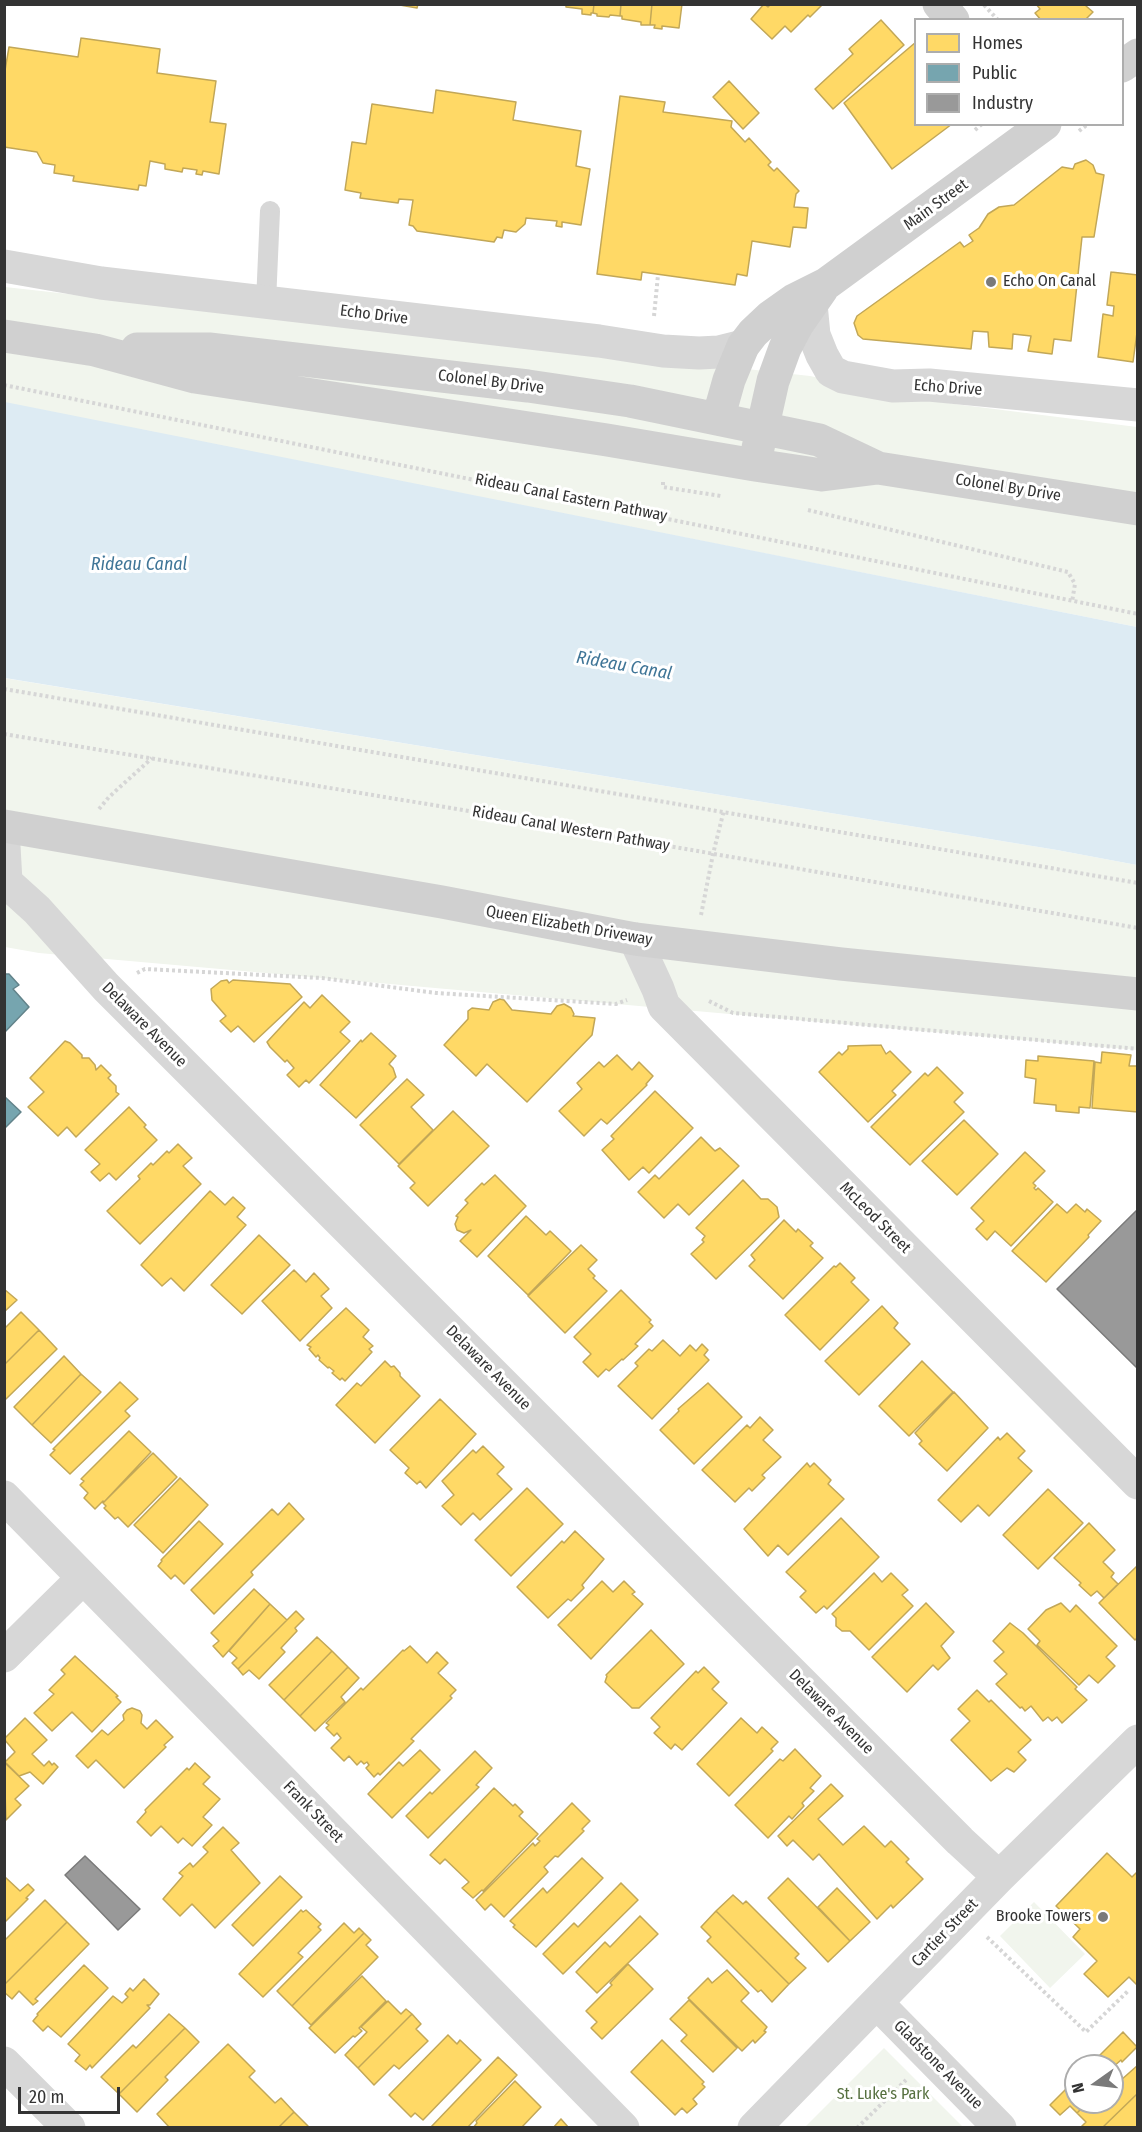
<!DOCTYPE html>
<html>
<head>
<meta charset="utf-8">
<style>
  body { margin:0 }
  #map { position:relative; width:1142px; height:2132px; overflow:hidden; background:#fff; font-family:"Fira Sans Condensed",sans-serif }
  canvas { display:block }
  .frame { position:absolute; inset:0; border:6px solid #333; pointer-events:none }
  .legend { position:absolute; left:914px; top:18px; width:210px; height:108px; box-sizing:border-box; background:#fff; border:2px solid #adadad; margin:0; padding:8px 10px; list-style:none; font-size:18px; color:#333 }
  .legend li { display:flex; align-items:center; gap:12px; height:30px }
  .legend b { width:30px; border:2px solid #adadad }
  .north { position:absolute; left:1064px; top:2054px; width:60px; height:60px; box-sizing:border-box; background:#fff; border:2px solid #adadad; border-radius:50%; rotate:256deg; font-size:16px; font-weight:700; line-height:24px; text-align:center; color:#333 }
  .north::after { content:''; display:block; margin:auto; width:21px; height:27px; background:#7a7a7a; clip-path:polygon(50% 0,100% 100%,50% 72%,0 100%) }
  .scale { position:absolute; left:18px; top:2087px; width:102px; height:27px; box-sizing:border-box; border:3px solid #333; border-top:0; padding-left:8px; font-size:18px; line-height:21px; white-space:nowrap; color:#333; -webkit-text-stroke:4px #fff; paint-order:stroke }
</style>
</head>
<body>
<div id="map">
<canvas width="1142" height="2132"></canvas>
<div class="frame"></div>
<ul class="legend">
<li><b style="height:16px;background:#ffd966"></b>Homes</li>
<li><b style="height:16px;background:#76a5af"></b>Public</li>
<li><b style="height:16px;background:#999"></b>Industry</li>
</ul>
<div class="north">N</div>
<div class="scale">20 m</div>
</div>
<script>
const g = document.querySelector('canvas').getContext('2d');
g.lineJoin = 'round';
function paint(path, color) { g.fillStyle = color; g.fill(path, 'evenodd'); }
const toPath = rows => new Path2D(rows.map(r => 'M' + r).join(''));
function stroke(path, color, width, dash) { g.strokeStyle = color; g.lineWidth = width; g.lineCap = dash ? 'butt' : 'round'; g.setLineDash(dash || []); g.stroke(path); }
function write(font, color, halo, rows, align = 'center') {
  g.font = font + ' "Fira Sans Condensed",sans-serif'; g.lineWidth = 6; g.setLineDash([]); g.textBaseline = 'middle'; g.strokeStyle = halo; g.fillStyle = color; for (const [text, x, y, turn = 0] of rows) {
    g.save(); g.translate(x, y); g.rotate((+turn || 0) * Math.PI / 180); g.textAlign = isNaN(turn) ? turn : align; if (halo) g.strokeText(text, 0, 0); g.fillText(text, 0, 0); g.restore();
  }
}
const green = toPath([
  [5,287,810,376,931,401,1137,427,1137,627,5,403],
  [4,678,1057,850,1137,865,1137,1050,39,953,5,947],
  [1034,1902,1085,1954,1050,1988,1000,1936],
  [884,2048,963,2127,805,2127]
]);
const water = toPath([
  [5,402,1137,627,1137,865,1057,850,5,678]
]);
const homes = toPath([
  [394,4,418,4,417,8,394,4],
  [566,4,594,4,593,13,591,13,591,15,582,14,582,9,566,7,566,4],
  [594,4,621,4,620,16,610,15,609,17,597,16,597,14,593,13,594,4],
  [621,4,652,4,650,25,641,25,641,22,622,19,622,16,620,16,621,4],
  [652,4,682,4,679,28,662,26,662,29,654,28,655,25,650,25,652,4],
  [764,4,768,7,771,4,823,4,810,17,808,15,791,32,785,26,772,39,751,19,764,4],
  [1036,4,1088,4,1086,6,1093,12,1085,20,1041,20,1035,13,1040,9,1036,4],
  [881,20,904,45,833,109,815,89,853,54,849,49,881,20],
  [81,38,160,49,157,73,216,81,210,122,226,124,219,174,203,171,202,175,196,174,197,170,183,168,182,172,165,169,165,164,150,161,146,186,139,185,138,190,73,181,74,176,54,173,55,165,43,163,37,152,4,147,4,76,9,47,78,57,81,38],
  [916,42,916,124,952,124,892,169,844,103,916,42],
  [729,81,759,113,743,129,713,97,729,81],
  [436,90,516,102,513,120,581,131,576,166,590,169,581,225,562,222,562,227,556,226,557,221,526,218,525,224,516,232,504,230,502,238,497,237,494,242,417,231,413,226,409,225,413,200,399,199,398,203,360,198,361,193,345,190,352,142,366,144,372,104,433,113,436,90],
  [620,96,665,102,663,112,732,121,731,127,745,142,749,138,771,162,768,165,774,171,777,168,799,191,796,194,794,207,808,208,806,228,793,227,790,247,752,241,747,276,737,274,735,285,642,272,641,280,597,274,620,96],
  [1086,160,1093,165,1096,173,1104,175,1094,237,1082,237,1071,341,1054,339,1052,354,1028,351,1031,336,1013,334,1012,349,989,347,988,332,973,331,971,349,863,339,858,335,854,323,857,316,960,242,964,247,973,241,969,235,979,228,988,214,999,207,1014,205,1062,167,1073,169,1075,164,1086,160],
  [1111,272,1138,275,1138,325,1133,362,1098,357,1103,314,1113,316,1114,306,1107,305,1111,272],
  [227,980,229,983,233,980,290,984,302,997,254,1042,238,1026,231,1032,220,1021,226,1016,212,1000,211,989,221,981,227,980],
  [322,995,350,1022,340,1032,350,1041,309,1083,306,1080,299,1087,287,1075,294,1068,287,1060,285,1062,270,1047,267,1042,304,1002,310,1008,322,995],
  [500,999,504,1000,512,1010,551,1014,557,1006,564,1004,571,1008,574,1014,573,1016,595,1018,592,1035,527,1102,487,1064,476,1076,444,1045,468,1019,468,1011,472,1008,489,1010,493,1002,500,999],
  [371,1033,396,1056,389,1064,393,1068,396,1077,356,1118,320,1085,361,1040,362,1042,371,1033],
  [65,1041,70,1043,82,1055,82,1058,89,1058,95,1065,96,1070,101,1065,111,1075,108,1078,116,1086,116,1092,119,1094,76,1137,67,1127,58,1136,28,1107,44,1092,30,1078,65,1041],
  [881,1045,886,1054,890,1051,911,1072,892,1091,896,1095,868,1122,819,1072,839,1052,842,1055,848,1049,848,1046,881,1045],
  [1102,1052,1131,1055,1129,1066,1138,1066,1138,1112,1092,1108,1095,1062,1101,1063,1102,1052],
  [617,1055,632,1070,639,1062,653,1076,646,1084,647,1085,607,1124,601,1119,584,1136,559,1111,582,1089,577,1083,599,1062,604,1067,617,1055],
  [1038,1056,1094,1061,1090,1108,1079,1107,1079,1113,1056,1111,1056,1105,1034,1103,1036,1079,1025,1077,1026,1060,1038,1061,1038,1056],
  [937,1067,963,1093,954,1102,964,1112,910,1165,871,1127,925,1073,928,1076,937,1067],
  [407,1079,424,1095,411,1107,433,1130,399,1164,360,1125,407,1079],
  [655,1091,693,1128,649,1173,643,1167,629,1180,602,1150,614,1139,611,1136,655,1091],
  [129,1107,146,1125,144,1127,157,1140,116,1180,109,1173,100,1181,91,1172,100,1164,85,1150,129,1107],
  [453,1111,489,1146,428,1206,410,1188,415,1183,398,1166,453,1111],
  [964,1120,998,1154,957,1195,922,1161,964,1120],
  [701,1137,715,1151,720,1148,739,1166,689,1215,678,1204,664,1218,638,1192,655,1175,659,1179,701,1137],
  [178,1144,192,1158,183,1166,201,1184,140,1244,107,1211,140,1179,138,1176,151,1163,153,1165,167,1151,169,1153,178,1144],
  [1025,1152,1045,1171,1033,1183,1036,1186,1034,1188,1036,1190,1038,1188,1053,1202,1011,1246,995,1231,987,1240,976,1229,984,1221,971,1208,1025,1152],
  [495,1175,526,1206,477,1257,460,1241,471,1230,464,1233,457,1230,455,1224,458,1217,456,1216,468,1203,465,1200,482,1183,484,1185,495,1175],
  [743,1180,761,1199,768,1199,777,1207,779,1217,716,1279,691,1254,704,1242,702,1240,705,1236,696,1228,743,1180],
  [210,1191,225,1205,233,1197,245,1208,237,1217,246,1225,184,1291,171,1278,162,1286,141,1265,210,1191],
  [1057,1204,1067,1213,1076,1204,1085,1212,1087,1209,1101,1221,1088,1235,1089,1237,1046,1282,1012,1251,1057,1204],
  [526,1216,546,1235,550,1231,571,1251,528,1295,488,1256,526,1216],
  [784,1220,796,1232,798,1229,813,1243,810,1246,823,1258,783,1299,749,1266,755,1260,751,1255,784,1220],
  [259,1235,290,1265,242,1314,211,1285,259,1235],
  [581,1245,597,1260,588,1269,595,1276,593,1278,607,1291,565,1333,528,1296,581,1245],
  [840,1263,855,1278,851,1282,869,1300,820,1350,785,1315,834,1266,836,1267,840,1263],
  [294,1270,306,1282,314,1273,329,1289,321,1296,332,1308,300,1341,262,1301,294,1270],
  [4,1289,17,1300,4,1312,4,1289],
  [621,1290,651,1320,649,1322,653,1326,635,1344,638,1346,623,1360,622,1359,609,1371,606,1369,598,1377,583,1362,591,1354,574,1337,621,1290],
  [882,1306,898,1323,894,1328,910,1344,859,1395,825,1361,882,1306],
  [346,1308,369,1330,363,1337,373,1346,369,1349,372,1352,345,1381,342,1378,340,1380,332,1373,334,1371,329,1367,328,1368,319,1360,320,1358,318,1355,316,1357,309,1349,311,1347,307,1345,346,1308],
  [21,1312,39,1330,4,1365,4,1329,21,1312],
  [39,1330,57,1349,6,1399,4,1397,4,1365,39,1330],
  [663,1340,680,1356,690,1345,696,1351,702,1344,708,1350,704,1355,709,1360,652,1419,618,1386,638,1366,635,1363,649,1349,652,1351,663,1340],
  [64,1356,81,1374,32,1425,14,1407,64,1356],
  [385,1361,391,1367,394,1366,400,1373,400,1376,420,1396,375,1443,336,1405,357,1383,361,1386,385,1361],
  [922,1361,953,1392,909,1436,879,1406,922,1361],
  [81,1374,101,1392,51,1443,32,1425,81,1374],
  [120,1382,138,1399,125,1411,130,1416,70,1474,50,1455,55,1450,53,1449,120,1382],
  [708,1383,742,1417,694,1464,660,1430,679,1411,678,1409,708,1383],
  [954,1392,988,1428,947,1471,919,1444,922,1441,915,1433,954,1392],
  [440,1399,476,1434,426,1488,420,1481,417,1484,405,1473,409,1468,390,1450,440,1399],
  [760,1417,773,1430,763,1440,781,1457,762,1475,765,1478,752,1491,749,1488,735,1502,702,1470,747,1425,750,1428,760,1417],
  [129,1431,151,1452,104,1502,103,1501,95,1509,84,1498,88,1493,80,1485,84,1481,81,1479,129,1431],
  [1007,1433,1025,1451,1018,1458,1032,1471,989,1516,978,1505,961,1522,938,1500,998,1437,1000,1440,1007,1433],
  [483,1446,504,1467,497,1474,512,1489,480,1520,473,1513,461,1525,442,1506,454,1495,442,1481,473,1450,476,1453,483,1446],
  [153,1453,177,1477,128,1527,118,1517,115,1519,104,1508,106,1506,103,1503,153,1453],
  [807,1463,810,1467,814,1463,831,1480,828,1484,844,1499,788,1555,778,1545,768,1556,744,1529,807,1463],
  [180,1478,208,1505,163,1553,134,1525,180,1478],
  [527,1488,563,1524,511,1576,475,1540,527,1488],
  [1048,1489,1083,1523,1038,1569,1003,1535,1048,1489],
  [289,1503,304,1519,251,1572,253,1575,214,1614,191,1590,272,1509,278,1515,289,1503],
  [841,1518,879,1557,827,1609,824,1606,816,1613,800,1597,806,1591,786,1572,841,1518],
  [199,1521,223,1544,184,1584,175,1575,171,1579,158,1566,162,1561,161,1560,199,1521],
  [1089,1523,1115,1550,1103,1562,1114,1573,1111,1577,1118,1584,1104,1598,1097,1591,1091,1596,1079,1585,1081,1583,1054,1558,1089,1523],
  [575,1531,604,1559,582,1585,584,1588,571,1601,568,1599,548,1618,517,1587,562,1541,564,1543,575,1531],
  [1138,1565,1138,1637,1135,1640,1099,1603,1138,1565],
  [874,1573,882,1582,891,1573,908,1590,902,1595,913,1606,869,1650,850,1631,842,1631,836,1626,836,1618,832,1614,874,1573],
  [602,1581,613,1592,624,1581,635,1592,632,1594,643,1604,591,1659,558,1625,602,1581],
  [254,1589,270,1604,223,1657,213,1646,219,1641,211,1633,254,1589],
  [926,1603,954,1632,941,1646,950,1658,938,1670,933,1665,907,1692,872,1657,926,1603],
  [1061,1603,1070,1612,1076,1605,1117,1646,1106,1657,1115,1666,1098,1683,1089,1675,1079,1685,1037,1645,1040,1641,1028,1629,1046,1610,1061,1603],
  [270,1604,287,1620,238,1669,232,1663,237,1658,229,1651,270,1604],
  [296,1611,304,1619,295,1628,297,1631,281,1648,285,1652,259,1679,249,1670,243,1675,238,1669,296,1611],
  [1010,1623,1023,1633,1077,1687,1075,1689,1087,1700,1062,1723,1057,1717,1052,1721,1048,1717,1043,1721,1031,1706,1025,1711,1022,1707,1020,1708,996,1684,1007,1674,994,1661,1004,1652,993,1641,1010,1623],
  [651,1630,684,1664,639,1708,632,1708,605,1682,607,1676,606,1675,651,1630],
  [317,1637,332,1651,284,1700,269,1685,317,1637],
  [410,1646,427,1663,437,1652,448,1663,438,1673,456,1690,450,1696,452,1698,411,1739,414,1741,380,1775,378,1773,374,1777,366,1768,369,1765,367,1762,364,1764,361,1761,357,1765,349,1756,344,1761,331,1748,341,1738,337,1733,334,1736,326,1728,329,1725,326,1723,361,1688,363,1690,403,1650,404,1651,410,1646],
  [332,1651,348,1667,300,1716,284,1700,332,1651],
  [75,1656,118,1696,116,1697,121,1702,92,1732,72,1712,52,1731,34,1713,54,1694,49,1690,65,1674,61,1670,75,1656],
  [348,1667,359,1678,341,1697,345,1702,315,1731,300,1716,348,1667],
  [704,1667,719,1682,712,1689,727,1703,682,1750,675,1744,671,1749,654,1733,660,1727,651,1718,696,1671,698,1673,704,1667],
  [977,1690,989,1702,991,1700,1031,1740,1018,1752,1026,1760,1014,1772,1007,1768,991,1781,951,1740,970,1721,958,1709,977,1690],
  [132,1708,140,1711,142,1715,141,1723,147,1729,156,1720,173,1737,164,1745,166,1747,124,1788,96,1760,88,1768,76,1756,102,1730,108,1735,124,1720,123,1715,127,1710,132,1708],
  [25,1718,47,1740,32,1754,44,1766,49,1761,52,1765,54,1763,58,1767,43,1784,30,1772,19,1776,5,1762,15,1752,4,1739,25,1718],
  [741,1718,757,1733,762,1727,778,1742,771,1749,773,1751,729,1796,697,1764,741,1718],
  [795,1749,821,1776,810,1788,814,1791,802,1803,804,1806,792,1819,789,1816,768,1838,735,1805,780,1759,783,1761,795,1749],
  [420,1750,440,1770,392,1818,368,1794,399,1762,403,1766,420,1750],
  [475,1751,492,1768,476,1785,479,1787,428,1838,406,1816,430,1792,432,1794,475,1751],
  [4,1762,29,1786,15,1799,21,1805,6,1820,4,1762],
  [195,1763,210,1777,203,1784,220,1799,203,1817,212,1825,192,1846,183,1838,178,1843,161,1826,151,1836,137,1822,146,1812,145,1810,187,1768,189,1770,195,1763],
  [831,1784,843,1796,818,1819,843,1845,864,1826,885,1847,891,1841,909,1859,906,1862,923,1879,893,1908,891,1905,877,1919,819,1854,813,1860,793,1840,787,1846,778,1836,831,1784],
  [494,1788,513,1806,515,1804,523,1812,519,1816,538,1834,483,1891,482,1890,473,1898,462,1888,469,1882,445,1859,440,1864,430,1855,494,1788],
  [572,1803,590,1821,582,1829,584,1831,558,1857,555,1856,544,1867,548,1872,504,1917,491,1904,485,1910,476,1900,533,1843,535,1846,540,1841,537,1839,572,1803],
  [223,1827,239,1843,231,1850,260,1883,215,1928,192,1904,180,1916,163,1899,183,1876,179,1873,190,1863,193,1867,208,1852,203,1847,223,1827],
  [1107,1853,1132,1877,1138,1871,1138,1986,1129,1977,1108,1997,1084,1974,1097,1961,1073,1937,1080,1929,1056,1906,1107,1853],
  [582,1858,603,1878,536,1947,513,1927,515,1925,510,1921,543,1888,547,1893,582,1858],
  [4,1876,20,1891,28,1884,34,1890,26,1898,28,1899,4,1923,4,1876],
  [280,1876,302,1897,253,1946,232,1925,280,1876],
  [788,1878,850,1941,828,1962,768,1898,788,1878],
  [621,1883,638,1900,563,1974,543,1954,574,1923,578,1927,621,1883],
  [837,1888,870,1922,850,1941,818,1907,837,1888],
  [733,1895,743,1904,746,1901,799,1954,795,1958,806,1968,789,1984,716,1911,733,1895],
  [45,1900,67,1922,4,1985,4,1941,45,1900],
  [301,1910,303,1912,306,1910,321,1924,318,1927,321,1930,298,1953,303,1957,263,1997,239,1974,301,1910],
  [716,1911,789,1984,772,2002,761,1990,758,1992,707,1941,711,1937,701,1927,716,1911],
  [640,1916,658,1934,597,1993,576,1972,605,1942,610,1947,640,1916],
  [67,1922,89,1944,35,1999,38,2001,33,2005,19,1991,12,1999,4,1992,4,1985,67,1922],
  [344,1923,354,1933,359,1928,364,1933,292,2006,277,1991,344,1923],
  [364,1933,371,1940,366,1945,378,1957,311,2025,292,2006,364,1933],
  [628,1964,653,1989,602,2039,591,2028,597,2022,586,2011,612,1985,610,1983,628,1964],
  [84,1965,108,1988,61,2037,48,2026,43,2031,33,2021,38,2015,37,2014,84,1965],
  [727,1970,749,1993,741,2001,767,2027,764,2031,766,2032,755,2043,753,2040,742,2051,688,1998,708,1978,712,1983,727,1970],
  [362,1976,386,2001,359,2028,362,2031,355,2037,353,2036,335,2053,309,2028,362,1976],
  [144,1979,159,1994,150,2005,147,2005,150,2008,92,2068,90,2065,86,2070,75,2061,80,2055,68,2044,113,1996,122,2003,128,1997,125,1994,130,1988,133,1991,144,1979],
  [689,2000,737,2048,713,2072,681,2041,687,2035,670,2019,689,2000],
  [388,2001,401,2014,406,2009,412,2014,358,2068,345,2055,367,2032,361,2027,388,2001],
  [169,2014,185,2028,119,2094,101,2077,133,2045,136,2048,169,2014],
  [412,2014,421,2024,416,2029,428,2041,399,2069,394,2065,374,2085,358,2068,412,2014],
  [185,2028,199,2042,165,2077,168,2080,137,2112,119,2094,185,2028],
  [1123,2032,1137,2047,1122,2062,1121,2060,1112,2068,1112,2066,1089,2066,1123,2032],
  [448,2035,457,2044,460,2040,481,2060,423,2120,415,2113,411,2117,389,2095,448,2035],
  [662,2040,704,2082,702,2084,705,2087,693,2099,697,2104,687,2113,682,2108,675,2115,631,2072,662,2040],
  [228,2044,255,2071,249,2077,275,2103,281,2098,294,2112,278,2128,170,2128,157,2114,228,2044],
  [498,2057,517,2075,467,2128,430,2128,498,2057],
  [1138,2065,1138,2093,1102,2128,1080,2128,1086,2122,1077,2113,1088,2102,1112,2102,1112,2088,1138,2065],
  [1076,2079,1076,2102,1088,2102,1077,2113,1070,2106,1060,2115,1050,2105,1076,2079],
  [515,2081,541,2107,521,2128,473,2128,477,2123,476,2121,515,2081],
  [1138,2093,1137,2128,1102,2128,1138,2093],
  [294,2112,308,2126,306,2128,278,2128,294,2112],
  [561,2119,569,2128,553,2128,561,2119]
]);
const public = toPath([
  [5,974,9,974,19,985,13,989,29,1007,4,1033,5,974],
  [4,1096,21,1112,4,1129,4,1096]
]);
const industry = toPath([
  [1138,1209,1138,1369,1057,1289,1138,1209],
  [85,1856,140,1909,118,1930,65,1875,85,1856]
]);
const path = toPath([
  [984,5,998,20],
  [975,130,982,124],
  [1079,131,1088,124],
  [654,316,658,275],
  [4,385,1138,614],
  [663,482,663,487,721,496],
  [808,510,1068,572,1075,584,1072,602],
  [4,689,1138,883],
  [4,734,457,809,1138,928],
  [99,809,109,797,152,758],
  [701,915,713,854,724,810],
  [137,973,145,969,322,978,436,993,616,1004,627,1000],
  [709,1001,733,1013,1138,1049],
  [987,1937,1086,2032,1128,1991],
  [857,2128,906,2080]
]);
const lane = toPath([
  [266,302,270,211]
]);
const street = toPath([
  [4,266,101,283,599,341,663,351,699,353,719,352,743,346],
  [811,304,814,335,822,355,831,371,843,377,893,386,929,385,1138,405],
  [4,846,6,882,37,910,106,987,960,1841,999,1877],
  [635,939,658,989,664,1006,1138,1483],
  [4,1497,623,2128],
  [4,1656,83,1578],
  [877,2003,1000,2128],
  [4,2063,69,2128],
  [754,2128,999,1877,1138,1741]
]);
const secondary = toPath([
  [939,4,953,20],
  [1122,66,1138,55],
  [4,336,95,350,195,377,607,440,755,465,822,475,878,468,1138,509],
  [137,349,209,349,528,386,630,401,819,440,878,468],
  [718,419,729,380,743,346,753,333,770,317,794,300,826,284,1045,124],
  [758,448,773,381,785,348,797,325,822,289],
  [4,826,442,902,635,939,841,964,1138,994]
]);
const markers = [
  [991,282,6,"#7a7a7a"],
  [1103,1917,6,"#7a7a7a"]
];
const streetNames = [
  ["Main Street",936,205,-36],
  ["Echo Drive",374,315,7],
  ["Colonel By Drive",491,382,7],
  ["Echo Drive",948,388,4],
  ["Colonel By Drive",1008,488,9],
  ["Rideau Canal Eastern Pathway",571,498,11],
  ["Rideau Canal Western Pathway",571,829,10],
  ["Queen Elizabeth Driveway",569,926,10],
  ["Delaware Avenue",144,1025,45],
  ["McLeod Street",875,1218,45],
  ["Delaware Avenue",488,1368,45],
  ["Delaware Avenue",831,1712,45],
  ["Frank Street",313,1812,46],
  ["Cartier Street",945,1933,-46],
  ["Gladstone Avenue",938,2065,45]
];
const poiNames = [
  ["Echo On Canal",1003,282],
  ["Brooke Towers",1091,1917,"right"]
];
const parkNames = [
  ["St. Luke's Park",883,2095]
];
const waterNames = [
  ["Rideau Canal",139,565],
  ["Rideau Canal",624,666,10]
];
paint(green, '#f1f5ed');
paint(water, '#ddebf3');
paint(homes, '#ffd966');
stroke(homes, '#c2a757', 1.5);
paint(public, '#76a5af');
stroke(public, '#62838a', 1.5);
paint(industry, '#999');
stroke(industry, '#7a7a7a', 1.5);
stroke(path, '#d6d6d6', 4, [3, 3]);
stroke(lane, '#d7d7d7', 20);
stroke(street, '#d7d7d7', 33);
stroke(secondary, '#d0d0d0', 33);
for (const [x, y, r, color] of markers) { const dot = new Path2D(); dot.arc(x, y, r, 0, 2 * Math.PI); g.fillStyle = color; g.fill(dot); stroke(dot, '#fff', 2); }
write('16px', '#333', '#fff', streetNames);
write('16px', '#333', '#fff', poiNames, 'left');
write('16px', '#56703f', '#fff', parkNames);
write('italic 18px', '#3f7597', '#fff', waterNames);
</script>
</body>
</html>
